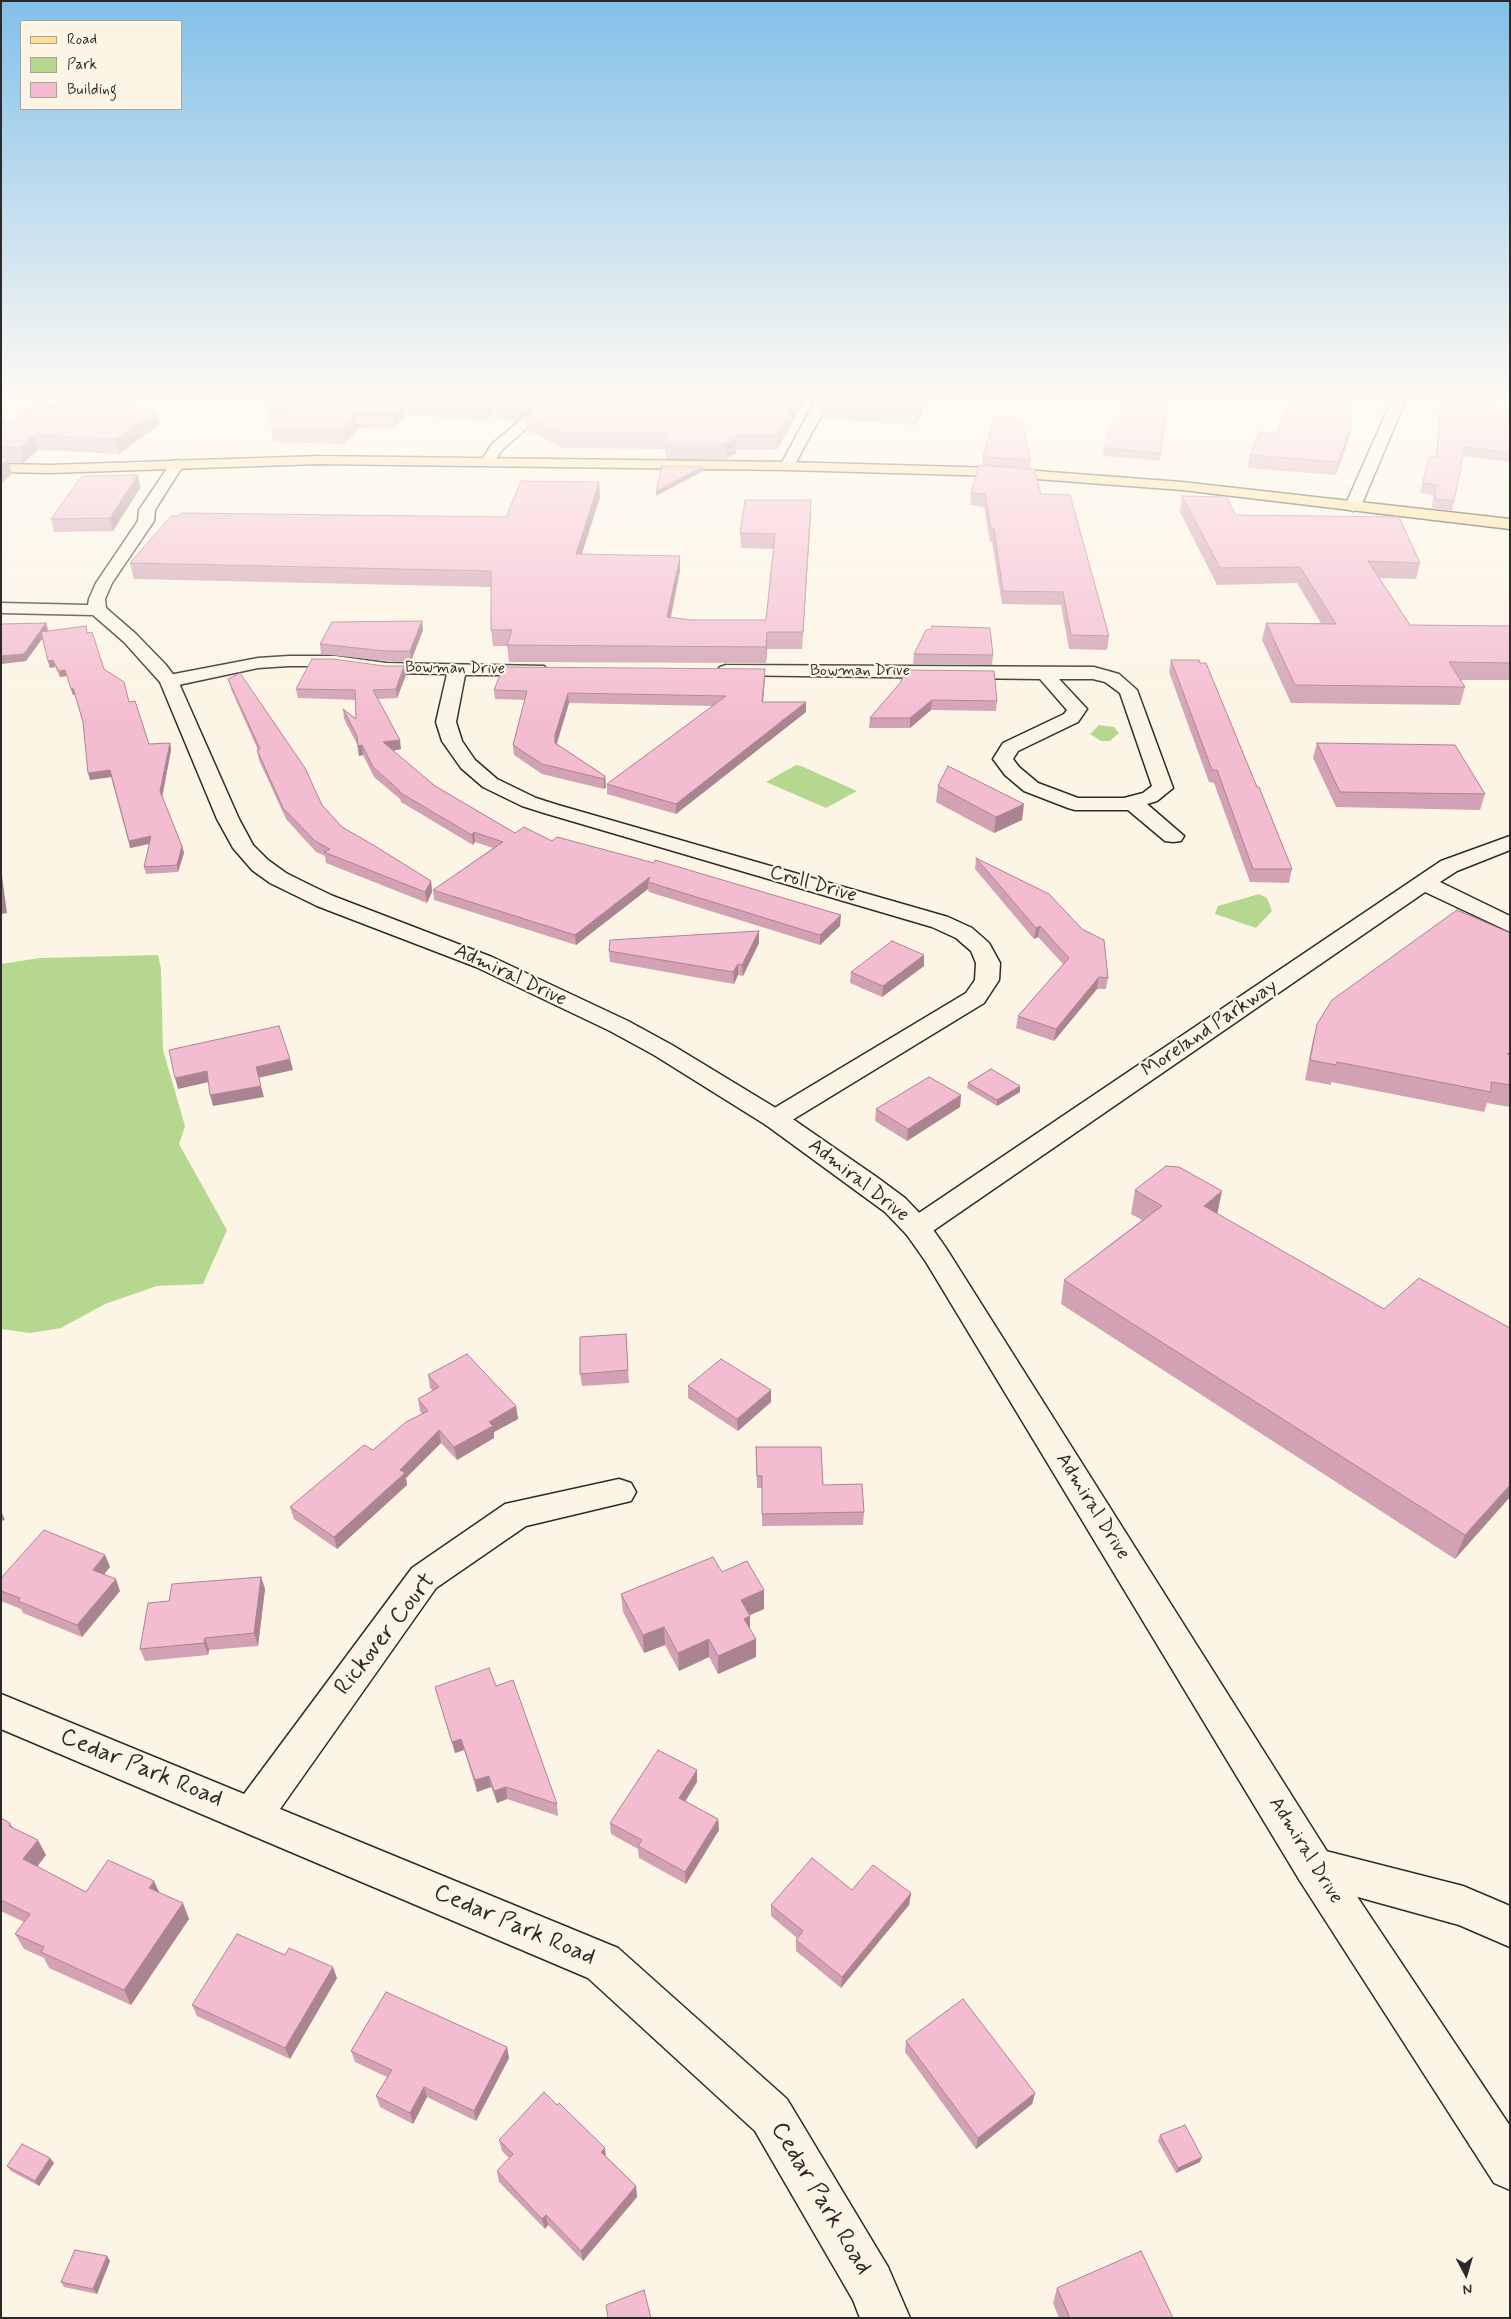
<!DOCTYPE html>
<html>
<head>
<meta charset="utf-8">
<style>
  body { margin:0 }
  #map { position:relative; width:1511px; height:2319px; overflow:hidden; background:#fcf5e5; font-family:Mynerve,sans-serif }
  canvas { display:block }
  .frame { position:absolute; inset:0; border:2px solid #2b2b2b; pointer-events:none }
  .legend { position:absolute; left:20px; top:20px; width:162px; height:90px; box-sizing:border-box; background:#fcf5e5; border:1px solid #a8a49b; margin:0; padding:6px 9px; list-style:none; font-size:15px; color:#2b2b2b }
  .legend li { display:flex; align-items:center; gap:10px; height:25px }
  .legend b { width:25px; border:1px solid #a8a49b }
  .north { position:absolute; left:1441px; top:2249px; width:50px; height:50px; -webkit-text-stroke:4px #fcf5e5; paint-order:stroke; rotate:174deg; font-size:14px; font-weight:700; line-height:20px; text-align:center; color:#2b2b2b }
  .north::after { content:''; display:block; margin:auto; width:18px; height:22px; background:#2b2b2b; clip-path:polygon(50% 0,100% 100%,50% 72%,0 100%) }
</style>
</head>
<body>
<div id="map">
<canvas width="1511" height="2319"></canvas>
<div class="frame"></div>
<ul class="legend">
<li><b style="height:6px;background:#fdde96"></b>Road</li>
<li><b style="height:14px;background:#b6d790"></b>Park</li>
<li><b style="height:14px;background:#f4bcd1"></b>Building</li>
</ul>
<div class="north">N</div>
</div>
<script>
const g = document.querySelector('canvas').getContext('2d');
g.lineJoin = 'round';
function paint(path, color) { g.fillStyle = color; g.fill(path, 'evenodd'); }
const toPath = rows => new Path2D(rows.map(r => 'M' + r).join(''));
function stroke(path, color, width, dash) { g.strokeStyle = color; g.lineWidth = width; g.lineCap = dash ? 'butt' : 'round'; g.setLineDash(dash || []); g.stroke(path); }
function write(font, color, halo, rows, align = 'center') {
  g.font = font + ' Mynerve,sans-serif'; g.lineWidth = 4.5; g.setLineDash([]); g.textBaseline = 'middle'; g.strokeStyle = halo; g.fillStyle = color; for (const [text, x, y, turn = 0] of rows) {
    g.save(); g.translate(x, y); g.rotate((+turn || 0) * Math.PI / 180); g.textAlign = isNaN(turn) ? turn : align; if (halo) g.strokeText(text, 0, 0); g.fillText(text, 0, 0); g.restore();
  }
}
const green = toPath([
  [1099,725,1114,727,1119,733,1110,741,1101,741,1090,734],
  [796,765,801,766,857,791,826,808,766,782],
  [1259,894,1267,898,1272,911,1256,928,1215,914,1218,906],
  [158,955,161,969,163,1050,185,1126,179,1144,227,1230,203,1284,157,1286,105,1304,61,1328,30,1333,1,1329,1,964,40,958]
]);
const street = toPath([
  [49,397,64,397,6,440,1,441,1,430,49,397],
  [817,397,831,397,794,466,792,469,782,469,780,466,817,397],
  [1393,397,1407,397,1361,506,1358,509,1353,511,1348,509,1345,506,1393,397],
  [289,656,335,656,386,663,544,666,547,670,544,674,538,675,465,675,456,722,462,741,475,760,497,779,536,798,558,805,948,917,972,928,989,943,1000,963,999,980,984,1003,784,1125,775,1127,766,1125,762,1119,766,1113,966,993,975,980,976,963,971,951,956,938,932,927,544,813,522,806,483,787,461,768,442,741,436,722,447,674,386,673,335,666,289,666,258,668,169,687,162,685,160,681,162,677,169,675,258,658,289,656],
  [726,665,1094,667,1119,674,1137,690,1173,788,1157,801,1147,804,1184,836,1181,841,1173,842,1165,841,1128,810,1075,810,1068,808,1024,791,1005,775,993,759,1003,743,1064,714,1067,710,1040,679,720,675,717,671,720,667,726,665],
  [1059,679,1093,679,1105,682,1120,693,1152,786,1143,793,1124,798,1078,798,1038,783,1019,767,1013,759,1018,751,1078,722,1087,709,1059,679],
  [1510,836,1510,850,1457,871,1440,882,1510,916,1510,932,1425,892,927,1235,917,1238,907,1235,903,1228,907,1221,1441,861,1510,836],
  [619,1479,631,1483,636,1492,631,1501,526,1526,436,1588,280,1809,618,1948,787,2099,888,2267,910,2318,860,2318,853,2300,755,2131,588,1978,1,1729,1,1694,244,1794,412,1568,505,1504,619,1479],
  [1314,1848,1463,1886,1510,1906,1510,1947,1459,1925,1300,1881,1294,1867,1300,1853,1314,1848]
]);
const secondary = toPath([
  [548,397,562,397,502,450,492,465,482,465,480,462,492,444,548,397],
  [177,460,184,464,155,510,154,521,112,583,105,599,106,608,136,634,166,665,178,681,239,819,253,845,268,860,286,873,308,884,333,896,492,957,628,1021,672,1045,784,1113,878,1178,905,1198,927,1221,946,1248,1328,1853,1510,2126,1510,2190,1494,2183,1300,1881,926,1262,907,1235,885,1212,766,1125,654,1055,610,1031,476,967,317,906,270,883,252,870,233,848,217,819,160,682,124,642,93,615,1,613,1,603,88,605,89,599,96,583,138,521,139,510,172,461,177,460]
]);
const primary = toPath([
  [319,456,787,462,997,468,1182,482,1510,519,1510,529,1182,490,997,476,787,470,319,464,50,473,1,472,1,464,50,465,319,456]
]);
const wall = toPath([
  [276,397,546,397,513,424,493,414,484,422,405,414,394,429,359,428,344,444,273,442,271,427,277,421,269,421,266,406],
  [807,397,777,450,736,450,736,454,725,459,666,459,665,449,563,448,527,430,526,416],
  [826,397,929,397,916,425,822,419,822,404],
  [1168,397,1160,461,1103,456,1104,448,1119,425],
  [1440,397,1495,397,1494,411,1510,412,1510,462,1463,456,1452,511,1432,508,1433,495,1420,493,1429,456,1436,457],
  [124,409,159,425,119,454,38,450,24,463,9,462,12,474,1,484,1,410,2,410,6,424,48,412],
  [1351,428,1348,441,1336,475,1247,468,1250,455,1277,434],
  [983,457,1031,460,1030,468,1041,494,1109,636,1107,650,1069,649,1061,605,1002,604,992,542,990,542,984,507,970,505,971,493,982,466],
  [138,475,140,488,113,531,54,532,51,519],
  [599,482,600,497,582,554,680,571,671,617,691,620,766,620,774,549,741,548,740,533,811,515,802,649,767,649,766,663,509,662,507,646,493,646,491,630,491,587,134,579,130,563,506,517],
  [1182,496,1236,515,1420,563,1416,579,1379,578,1410,625,1510,626,1510,680,1460,680,1465,687,1460,705,1291,703,1262,640,1266,623,1321,623,1297,583,1217,585,1180,512],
  [46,623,48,631,47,632,87,633,104,669,129,702,149,744,170,743,171,750,162,796,182,846,184,853,178,872,146,874,144,867,149,844,130,848,111,777,90,780,83,723,75,695,73,695,67,676,60,677,55,667,50,668,42,638,26,661,1,664,1,624],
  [932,626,993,655,992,665,913,664,914,654,932,629],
  [423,630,411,661,386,661,321,654,320,644],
  [1171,660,1257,787,1292,869,1289,883,1250,882,1214,783,1209,782,1169,672],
  [384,666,404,666,406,675,397,698,378,699,401,749,393,751,435,786,515,833,552,841,840,926,820,945,649,892,648,889,576,945,434,900,433,890,493,848,475,842,473,845,401,802,400,799,374,777,363,755,359,756,357,744,344,719,343,709,356,719,356,700,298,698,296,689],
  [765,678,763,702,806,702,806,712,676,814,607,794,607,784,713,706,569,703,557,744,605,776,606,787,604,789,542,774,514,755,513,745,525,700,495,699,494,690],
  [228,679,322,805,342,827,431,881,432,892,427,903,326,863,325,856,316,852,286,819,259,760,257,750,258,750,231,689],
  [900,683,997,701,996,711,931,710,910,728,869,728,870,718],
  [1317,743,1485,794,1480,810,1336,807,1313,758],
  [938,786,1022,820,994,833,936,802],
  [976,858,1108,978,1106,989,1097,989,1054,1041,1016,1028,1018,1016,1063,964,1038,937,1034,939,975,869],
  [759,931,759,943,743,976,738,975,734,984,610,962,609,951],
  [1510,933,1510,1107,1487,1103,1484,1112,1331,1082,1331,1085,1305,1080,1312,1044,1317,1024],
  [924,966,882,997,850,983,851,972],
  [968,1083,1020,1092,997,1106,967,1088],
  [961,1095,960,1107,907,1141,875,1121,876,1109],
  [1135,1190,1217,1214,1510,1497,1455,1559,1061,1304,1064,1280,1142,1220,1131,1214],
  [626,1334,629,1383,582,1386,580,1374],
  [428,1375,516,1406,518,1419,494,1432,494,1438,457,1460,441,1443,406,1478,407,1485,337,1549,294,1519,290,1507,373,1450,422,1414,420,1411,418,1399,433,1391,430,1388],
  [688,1386,771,1402,738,1431,688,1398],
  [756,1447,864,1512,863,1525,762,1526,762,1488,757,1488],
  [105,1555,110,1567,104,1574,120,1591,82,1637,23,1613,21,1609,1,1601,1,1578],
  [722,1572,764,1590,764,1609,749,1615,750,1616,750,1629,756,1639,756,1657,718,1674,709,1657,679,1671,665,1645,644,1653,623,1612,621,1594],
  [261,1577,265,1589,258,1646,209,1650,208,1655,145,1661,140,1649],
  [496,1686,557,1804,558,1816,507,1799,497,1803,491,1787,477,1792,464,1750,455,1753,438,1698,435,1687],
  [697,1770,697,1782,685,1801,718,1819,719,1830,686,1884,639,1858,638,1849,611,1834,610,1823],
  [1,1818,10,1823,13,1828,46,1855,37,1867,86,1892,160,1893,189,1919,131,2005,49,1968,44,1958,24,1949,15,1934,24,1922,1,1911],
  [852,1890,911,1893,909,1905,841,1988,796,1951,796,1940,797,1938,771,1916,771,1905],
  [337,1978,290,2059,197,2016,192,2005],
  [906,2041,1035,2093,1032,2104,976,2149,905,2052],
  [507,2047,509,2058,476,2121,427,2097,413,2124,380,2107,376,2096,387,2077,355,2062,351,2051],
  [1160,2135,1200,2162,1176,2173,1158,2141],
  [499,2140,606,2156,636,2186,637,2197,583,2261,548,2225,545,2229,499,2182,497,2171,509,2158,502,2151],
  [54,2163,39,2186,11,2171,7,2166],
  [107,2256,110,2261,97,2294,64,2287,61,2282],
  [1057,2288,1173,2318,1059,2318,1053,2303]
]);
const shadedWall = toPath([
  [118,397,140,397,124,409,125,412,107,408],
  [527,397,546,397,513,424,512,409],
  [799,397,807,397,777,450,777,435],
  [923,397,929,397,916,425,917,410],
  [404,400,405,414,394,429,392,414],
  [492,400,493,414,484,422,483,408],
  [2,410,6,424,1,428,1,411],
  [156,411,159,425,119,454,116,439],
  [356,413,359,428,344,444,342,429],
  [1351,428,1348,441,1336,475,1338,462],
  [34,435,38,450,24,463,20,448],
  [736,439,736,454,725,459,725,444],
  [8,459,12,474,1,484,1,465],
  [703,467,703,471,656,496,656,491],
  [138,475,140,488,113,531,110,518],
  [599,482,600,497,577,569,576,554],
  [811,500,811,515,802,649,803,632],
  [680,556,680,571,667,633,667,617],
  [422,621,423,630,411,661,410,651],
  [46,623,48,631,26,661,1,664,1,656],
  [767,632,767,649,766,663,766,647],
  [53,660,55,667,50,668,48,661],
  [404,666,406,675,397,698,396,689],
  [765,669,765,678,762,712,762,702],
  [65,670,67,676,60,677,59,671],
  [73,688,75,695,73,695,71,689],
  [568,693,569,703,556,745,555,743,555,735],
  [932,700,931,710,910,728,910,718],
  [806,702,806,712,676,814,676,804],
  [400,740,401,749,385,752,383,742],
  [170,743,171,750,162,798,160,791],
  [362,745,363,755,359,756,358,746],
  [110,770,111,777,90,780,88,773],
  [605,776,606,787,604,789,604,779],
  [1024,804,1022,820,994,833,996,817],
  [474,832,475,842,473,845,472,835],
  [151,836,153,843,130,848,129,841],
  [182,846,184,853,178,872,177,865],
  [1,868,7,913,1,914],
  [650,877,648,882,648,889,576,945,575,935],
  [431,881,432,892,427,903,425,892],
  [841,915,840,926,820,945,820,935],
  [1040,926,1038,937,1034,939,1036,928],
  [759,931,759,943,743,976,742,965],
  [924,955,924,966,882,997,883,986],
  [738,964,738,975,734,984,733,972],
  [1099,977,1097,989,1054,1041,1056,1029],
  [290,1059,293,1070,258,1078,256,1067],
  [207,1071,209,1082,178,1089,175,1078],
  [261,1086,264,1097,213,1106,210,1095],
  [1020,1086,1020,1092,997,1106,997,1100],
  [961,1095,960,1107,907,1141,908,1129],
  [1222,1191,1217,1215,1204,1206],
  [771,1390,771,1402,738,1431,737,1419],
  [516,1406,518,1419,494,1432,494,1438,457,1460,454,1447,489,1422],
  [439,1430,441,1443,406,1478,407,1485,337,1549,334,1537],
  [1510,1485,1510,1497,1455,1559,1465,1535],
  [1,1511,5,1520,1,1521],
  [105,1555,110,1567,98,1582,93,1570],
  [261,1577,265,1589,258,1646,254,1633],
  [116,1579,120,1591,82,1637,77,1625],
  [764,1590,764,1609,741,1619,741,1600],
  [750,1616,750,1634,744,1619],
  [664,1627,665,1645,644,1653,643,1635],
  [205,1638,209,1650,208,1655,204,1643],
  [709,1639,709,1657,679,1671,678,1653],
  [756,1639,756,1657,718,1674,718,1656],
  [461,1739,464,1750,455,1753,452,1742],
  [697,1770,697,1782,680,1810,679,1798],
  [489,1776,491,1787,477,1792,475,1780],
  [506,1787,507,1799,497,1803,494,1791],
  [718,1819,719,1830,686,1884,685,1872],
  [38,1840,46,1855,31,1874,23,1859],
  [154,1881,161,1896,149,1888],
  [911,1893,909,1905,841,1988,842,1977],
  [183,1903,189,1919,131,2005,124,1990],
  [333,1967,337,1978,290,2059,285,2048],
  [507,2047,509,2058,476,2121,474,2111],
  [424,2087,427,2097,413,2124,410,2113],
  [1035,2093,1032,2104,976,2149,978,2138],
  [605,2148,606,2159,601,2152],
  [1202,2157,1200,2162,1176,2173,1178,2168],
  [50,2158,54,2163,39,2186,35,2181],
  [636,2186,637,2197,583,2261,581,2251],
  [546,2215,548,2225,545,2229,542,2219],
  [107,2256,110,2261,97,2294,93,2289]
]);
const building = toPath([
  [70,397,118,397,116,397,122,398,107,408,156,411,116,439,34,435,20,448,1,447,1,427,3,427,25,411,48,412,70,397],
  [276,397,527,397,512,409,492,400,483,408,404,400,392,414,356,413,342,429,271,427,290,407,266,406,276,397],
  [548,397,799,397,777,435,736,435,736,439,725,444,665,444,668,434,561,433,526,416,548,397],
  [826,397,923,397,917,410,822,404,826,397],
  [1124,397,1168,397,1161,453,1104,448,1111,425,1119,425,1124,397],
  [1291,397,1352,397,1351,428,1338,462,1250,455,1260,432,1277,434,1291,397],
  [1441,397,1495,397,1494,411,1510,412,1510,453,1465,447,1454,501,1435,499,1436,485,1423,483,1429,456,1437,457,1441,397],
  [994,418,1021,419,1031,460,983,457,994,418],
  [1,458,8,459,1,465,1,458],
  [979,465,1034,469,1041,494,1070,495,1109,636,1071,635,1063,592,1003,591,994,529,991,529,985,494,971,493,979,465],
  [662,466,703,467,656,491,662,466],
  [138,475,110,518,51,519,82,476,138,475],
  [521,481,599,482,576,554,680,556,667,617,691,620,766,620,775,534,740,533,745,500,811,500,803,632,767,632,766,647,507,645,512,630,491,630,491,571,130,563,171,516,178,516,182,513,506,517,521,481],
  [1182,496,1226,497,1236,515,1399,517,1420,563,1368,561,1410,625,1510,626,1510,663,1449,662,1465,687,1295,685,1266,623,1336,624,1300,567,1220,568,1182,496],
  [422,621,410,651,385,651,320,644,332,622,422,621],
  [46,623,24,654,1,656,1,624,46,623],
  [86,626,87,633,92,632,104,669,124,682,129,702,135,701,149,744,170,743,160,791,182,846,177,865,144,867,151,836,129,841,110,770,88,773,83,722,73,688,71,689,65,670,59,671,53,660,48,661,41,632,86,626],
  [932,626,990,628,993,655,914,654,926,630,932,629,932,626],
  [312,659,333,659,384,666,404,666,396,689,373,690,400,740,383,742,435,786,515,833,524,827,552,841,557,837,654,863,655,860,841,915,820,935,648,882,650,877,575,935,433,890,503,842,474,832,472,835,399,792,400,791,373,767,362,745,358,746,357,736,343,709,356,719,355,690,296,689,312,659],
  [1171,660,1199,660,1200,663,1206,663,1257,787,1259,787,1292,869,1253,869,1217,770,1212,770,1171,660],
  [503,667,765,669,762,702,806,702,676,804,607,784,726,696,568,693,555,735,555,743,605,776,604,779,542,764,513,745,527,691,494,690,503,667],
  [906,670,994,671,997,701,932,700,910,718,870,718,900,683,906,670],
  [240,673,305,768,322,805,342,827,375,846,431,881,425,892,324,852,330,849,315,841,283,808,257,750,260,749,228,679,240,673],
  [1317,743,1455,745,1485,794,1340,792,1317,743],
  [948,766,1024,804,996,817,938,786,948,766],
  [976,858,1049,894,1082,929,1104,940,1108,978,1099,977,1056,1029,1018,1016,1069,958,1040,926,1036,928,976,858],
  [1,885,3,902,1,902,1,885],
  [1457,910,1510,933,1510,1052,1507,1054,1510,1055,1510,1085,1491,1082,1491,1092,1337,1062,1336,1065,1310,1060,1317,1024,1332,1000,1457,910],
  [759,931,742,965,738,964,733,972,609,951,610,940,759,931],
  [892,941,924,955,883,986,851,972,892,941],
  [279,1026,290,1059,256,1067,261,1086,210,1095,207,1071,175,1078,169,1050,279,1026],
  [991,1069,1020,1086,997,1100,968,1083,991,1069],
  [929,1077,961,1095,908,1129,876,1109,929,1077],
  [1166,1166,1179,1167,1222,1191,1204,1206,1384,1309,1419,1278,1510,1328,1510,1485,1465,1535,1064,1280,1162,1206,1135,1190,1166,1166],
  [626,1334,628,1370,580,1374,580,1337,626,1334],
  [467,1354,516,1406,489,1422,493,1426,454,1447,439,1430,400,1470,405,1473,334,1537,290,1507,364,1445,373,1450,406,1422,428,1411,418,1399,439,1387,428,1375,467,1354],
  [721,1359,771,1390,737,1419,688,1386,721,1359],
  [756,1447,821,1447,823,1485,862,1484,864,1512,762,1514,762,1476,757,1476,756,1447],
  [44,1530,105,1555,93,1570,116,1579,77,1625,18,1601,20,1598,1,1591,1,1578,44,1530],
  [713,1557,722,1572,747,1561,764,1590,741,1600,750,1616,744,1619,756,1639,718,1656,709,1639,678,1653,664,1627,643,1635,621,1594,713,1557],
  [261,1577,254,1633,205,1638,204,1643,140,1649,148,1603,169,1601,172,1584,261,1577],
  [489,1668,496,1686,513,1680,557,1804,506,1787,494,1791,489,1776,475,1780,461,1739,452,1742,435,1687,489,1668],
  [658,1750,697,1770,679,1798,718,1819,685,1872,638,1846,642,1840,610,1823,658,1750],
  [1,1818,10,1823,9,1826,38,1840,23,1859,86,1892,108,1860,154,1881,149,1888,183,1903,124,1990,41,1952,44,1947,15,1934,30,1914,1,1900,1,1818],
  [812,1858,852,1890,873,1865,911,1893,842,1977,796,1940,803,1931,771,1905,812,1858],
  [237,1934,285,1955,289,1948,333,1967,285,2048,192,2005,237,1934],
  [386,1992,507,2047,474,2111,424,2087,410,2113,376,2096,392,2070,351,2051,386,1992],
  [963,1999,1035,2093,978,2138,906,2041,963,1999],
  [544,2092,557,2105,559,2103,605,2148,601,2152,636,2186,581,2251,546,2215,542,2219,497,2171,513,2154,499,2140,544,2092],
  [1185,2125,1202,2157,1178,2168,1160,2135,1185,2125],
  [22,2144,50,2158,35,2181,7,2166,22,2144],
  [75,2250,107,2256,93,2289,61,2282,75,2250],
  [1141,2251,1173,2318,1070,2318,1057,2288,1141,2251],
  [644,2290,651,2318,608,2318,606,2305,644,2290]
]);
const farStreetnames = [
  ["Bowman Drive",455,669,1],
  ["Bowman Drive",860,672]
];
const streetNames = [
  ["Croll Drive",813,885,16],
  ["Admiral Drive",510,976,25],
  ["Moreland Parkway",1210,1029,-34],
  ["Admiral Drive",858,1181,38],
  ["Admiral Drive",1092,1507,58],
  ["Admiral Drive",1305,1851,58]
];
const nearStreetnames = [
  ["Rickover Court",386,1635,-52],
  ["Cedar Park Road",141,1769,22],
  ["Cedar Park Road",514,1926,23],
  ["Cedar Park Road",820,2199,59]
];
paint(green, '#b6d790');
stroke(street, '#2b2b2b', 3);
stroke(secondary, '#2b2b2b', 3);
stroke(primary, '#2b2b2b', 3);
paint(street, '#fcf5e5');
paint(secondary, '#fcf5e5');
paint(primary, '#fdde96');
paint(wall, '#d2a2b4');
paint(shadedWall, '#ab8492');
paint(building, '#f4bcd1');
stroke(building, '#ab8492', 1);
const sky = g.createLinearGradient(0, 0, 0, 721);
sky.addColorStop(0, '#82c0e9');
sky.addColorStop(0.55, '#fefaf3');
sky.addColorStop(1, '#fefaf300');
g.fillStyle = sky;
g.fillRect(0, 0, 1511, 721);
write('16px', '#2b2b2b', '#fcf5e5', farStreetnames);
write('20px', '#2b2b2b', '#fcf5e5', streetNames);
write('24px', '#2b2b2b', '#fcf5e5', nearStreetnames);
</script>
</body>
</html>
